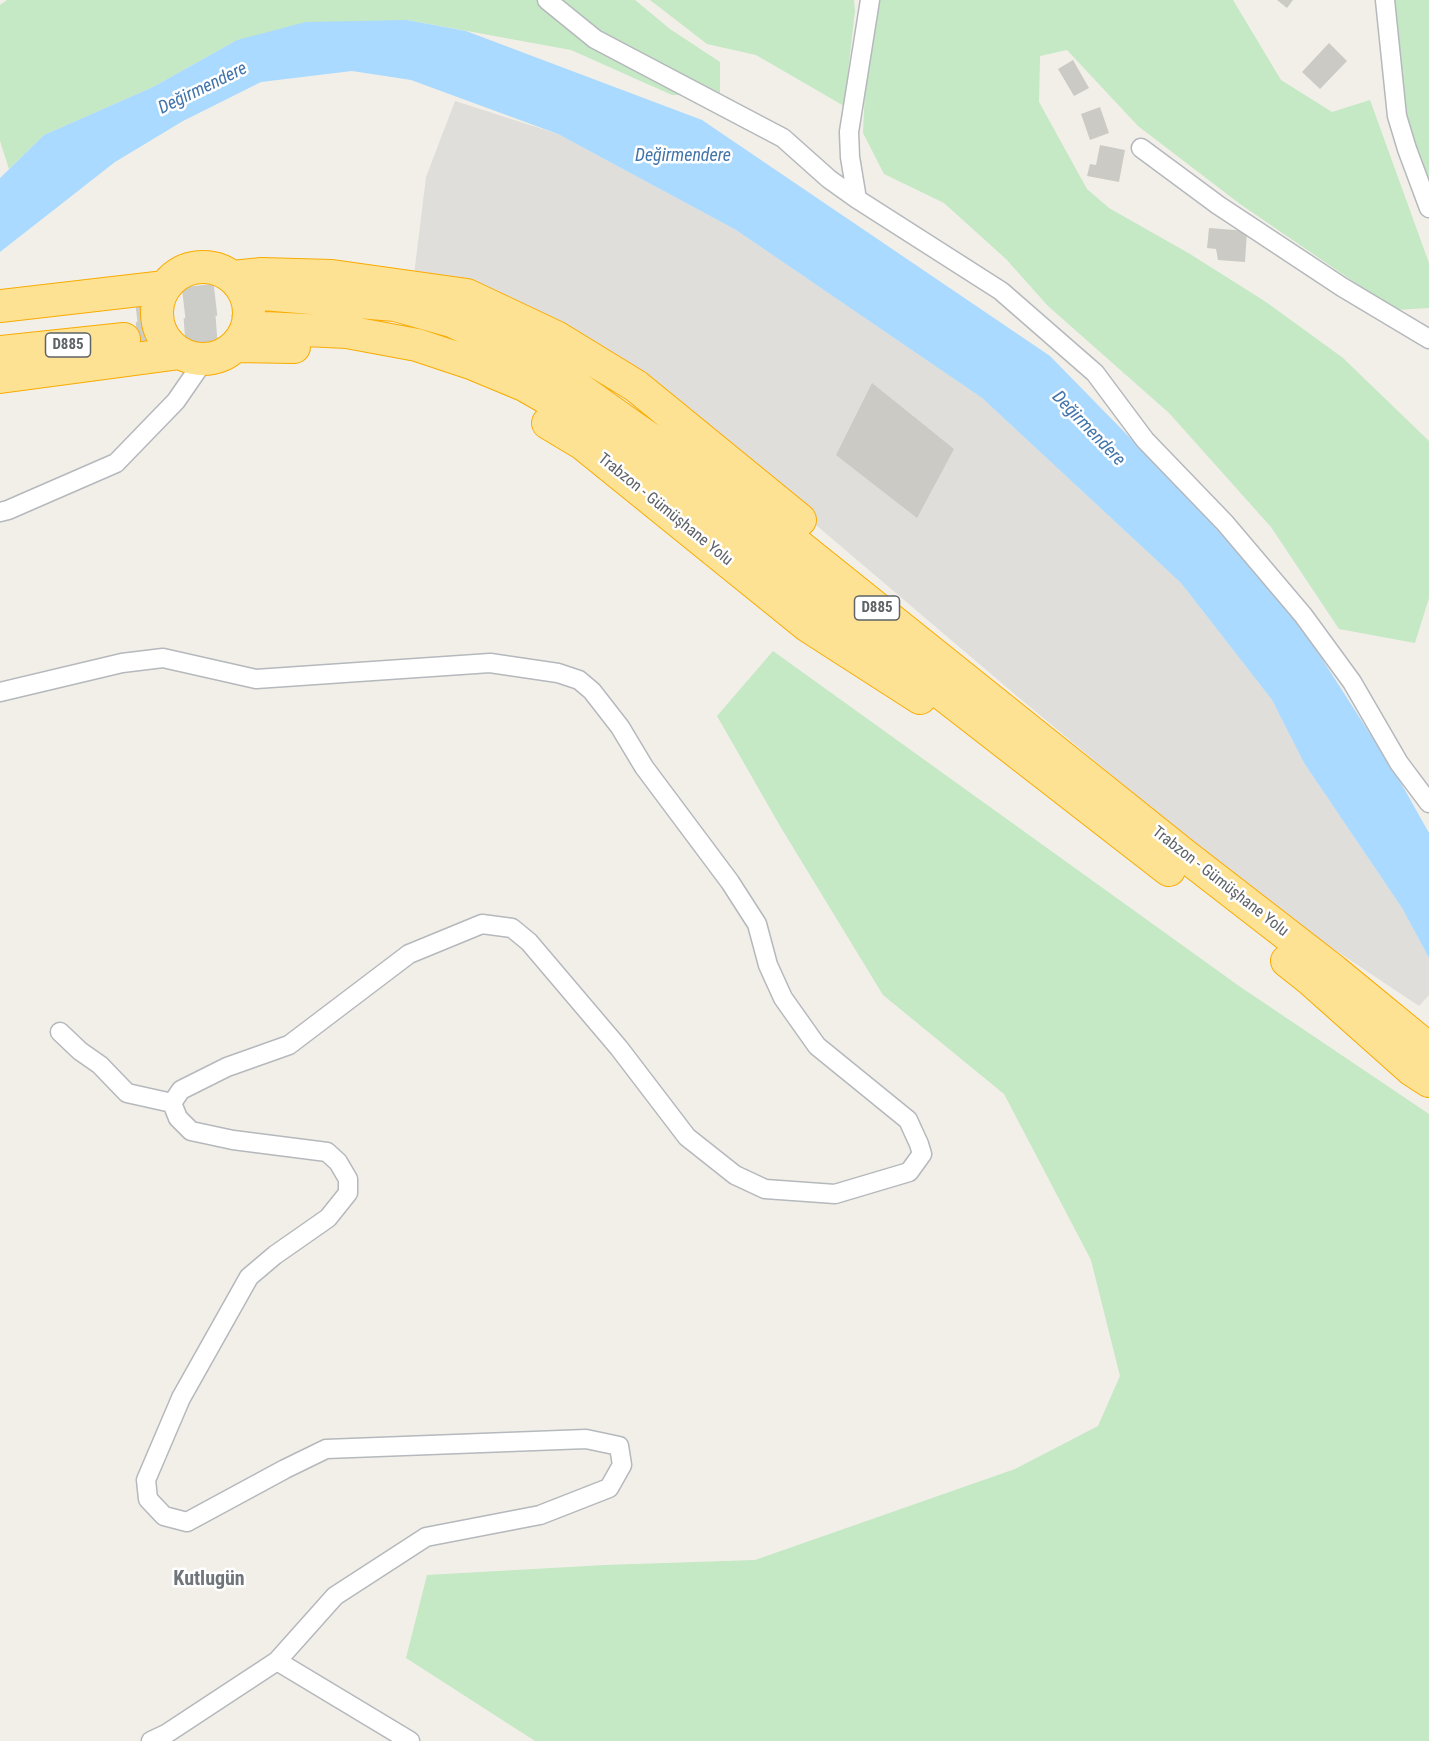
<!DOCTYPE html>
<html>
<head>
<meta charset="utf-8">
<style>
  body { margin:0 }
  canvas { display:block; background:#f1efe8 }
</style>
</head>
<body>
<canvas width="1429" height="1741"></canvas>
<script>
const g = document.querySelector('canvas').getContext('2d');
g.lineJoin = 'round';
function paint(path, color) { g.fillStyle = color; g.fill(path, 'evenodd'); }
const toPath = rows => new Path2D(rows.map(r => 'M' + r).join(''));
function stroke(path, color, width, dash) { g.strokeStyle = color; g.lineWidth = width; g.lineCap = dash ? 'butt' : 'round'; g.setLineDash(dash || []); g.stroke(path); }
function write(font, color, halo, rows, align = 'center') {
  g.font = font + ' "Roboto Condensed",sans-serif'; g.lineWidth = 5; g.setLineDash([]); g.textBaseline = 'middle'; g.strokeStyle = halo; g.fillStyle = color; for (const [text, x, y, turn = 0] of rows) {
    g.save(); g.translate(x, y); g.rotate((+turn || 0) * Math.PI / 180); g.textAlign = isNaN(turn) ? turn : align; if (halo) g.strokeText(text, 0, 0); g.fillText(text, 0, 0); g.restore();
  }
}
const industrial = toPath([
  [455,101,558,134,736,230,982,398,1181,583,1272,700,1304,763,1402,908,1429,958,1429,995,1419,1006,1272,908,1018,697,796,508,688,420,414,275,426,177]
]);
const green = toPath([
  [7,0,635,0,670,29,720,62,720,95,672,95,571,50,407,20,237,40,153,87,44,135,9,169,0,141,0,5],
  [650,0,854,0,855,11,844,106,756,55,707,44],
  [874,0,1233,0,1281,80,1332,112,1370,100,1429,263,1429,308,1395,310,1240,204,1138,126,1067,50,1040,56,1039,102,1087,189,1109,208,1190,254,1266,302,1343,358,1429,441,1429,598,1415,643,1339,629,1271,527,1169,413,1048,306,1006,259,944,203,884,174,863,133,866,70,876,24],
  [1390,0,1429,0,1429,184,1406,127],
  [773,651,1239,986,1429,1114,1429,1741,535,1741,406,1658,427,1575,605,1565,755,1560,1015,1469,1098,1426,1120,1376,1091,1260,1004,1094,883,995,780,826,717,716]
]);
const water = toPath([
  [407,20,466,31,702,120,1050,356,1276,587,1397,776,1429,833,1429,958,1402,908,1304,763,1272,700,1181,583,982,398,736,230,558,134,411,80,352,71,261,82,183,121,115,162,0,252,0,178,44,135,153,87,237,40,306,22]
]);
const building = toPath([
  [1277,0,1293,0,1287,8],
  [1329,43,1347,61,1320,89,1302,72],
  [1073,60,1089,88,1074,96,1058,69],
  [1100,107,1109,133,1090,140,1081,114],
  [1100,145,1125,150,1119,182,1087,176,1090,164,1096,165],
  [1209,228,1247,231,1245,262,1218,260,1216,249,1207,248],
  [872,383,954,449,917,518,836,455]
]);
const highwayTunnel = toPath([
  [136,309,263,294],
  [137,338,264,328]
]);
const street = toPath([
  [547,0,595,39,783,138,829,179,857,199],
  [870,0,849,132,850,157,857,199,1001,291,1095,373,1145,440,1225,523,1303,615,1352,682,1399,763,1429,803],
  [1385,0,1397,116,1407,149,1429,208],
  [1141,148,1218,205,1342,287,1429,339],
  [0,512,8,510,116,463,176,401,205,359],
  [0,692,122,663,163,658,256,679,490,663,558,673,579,680,592,691,620,727,644,767,730,882,757,924,768,965,783,998,817,1046,908,1120,919,1144,922,1154,909,1172,835,1194,765,1189,735,1175,687,1137,619,1048,529,942,512,928,482,924,409,954,289,1045,227,1067,181,1090,172,1103,178,1118,191,1131,233,1140,327,1152,338,1162,348,1179,348,1193,328,1218,275,1255,249,1277,181,1398,146,1480,148,1499,164,1516,187,1522,285,1469,326,1449,586,1439,619,1446,622,1465,609,1488,540,1515,426,1537,335,1596,277,1661,166,1734,151,1741],
  [60,1032,80,1051,100,1065,127,1093,172,1103],
  [277,1661,410,1741]
]);
const highway = toPath([
  '157 313a46 46 0 1 1 92 0a46 46 0 1 1-92 0Z',
  [232,277,262,274,332,276,467,295,556,337,636,386,800,520],
  [263,294,395,305,452,321,550,368,637,430,754,510,1183,854,1334,971,1429,1049],
  [0,306,165,287],
  [264,328,347,332,417,345,471,363,524,385,604,431,1169,870],
  [235,346,294,347],
  [0,352,124,339],
  [0,377,180,353],
  [548,423,583,444,808,626,920,698],
  [1287,961,1311,980,1412,1070,1429,1081]
]);
const shields = [
  [68,345,45],
  [877,608,45]
];
const shieldNames = [
  ["D885",68,345],
  ["D885",877,608]
];
const streetNames = [
  ["Trabzon - Gümüşhane Yolu",665,510,39],
  ["Trabzon - Gümüşhane Yolu",1220,882,38]
];
const waterNames = [
  ["Değirmendere",203,89,-26],
  ["Değirmendere",683,156],
  ["Değirmendere",1088,429,46]
];
const quarterNames = [
  ["Kutlugün",209,1580]
];
paint(industrial, '#e0deda');
paint(green, '#c5e8c5');
paint(water, '#aadaff');
paint(building, '#cccac5');
stroke(highwayTunnel, '#ccccc8', 32, [32, 16]);
stroke(street, '#b5b8bc', 21);
stroke(highway, '#f9ab00', 34);
stroke(street, '#fff', 18);
stroke(highway, '#fde293', 32);
for (const [x, y, w] of shields) { const box = new Path2D(); box.roundRect(x - w / 2, y - 12, w, 24, 4.5); g.fillStyle = '#fff'; g.fill(box); stroke(box, '#5f6368', 1.5); }
write('bold 15px', '#5f6368', null, shieldNames);
write('16px', '#5f6368', '#fff', streetNames);
write('italic 18px', '#4174aa', '#fff', waterNames);
write('bold 20px', '#70757a', '#fff', quarterNames);
</script>
</body>
</html>
